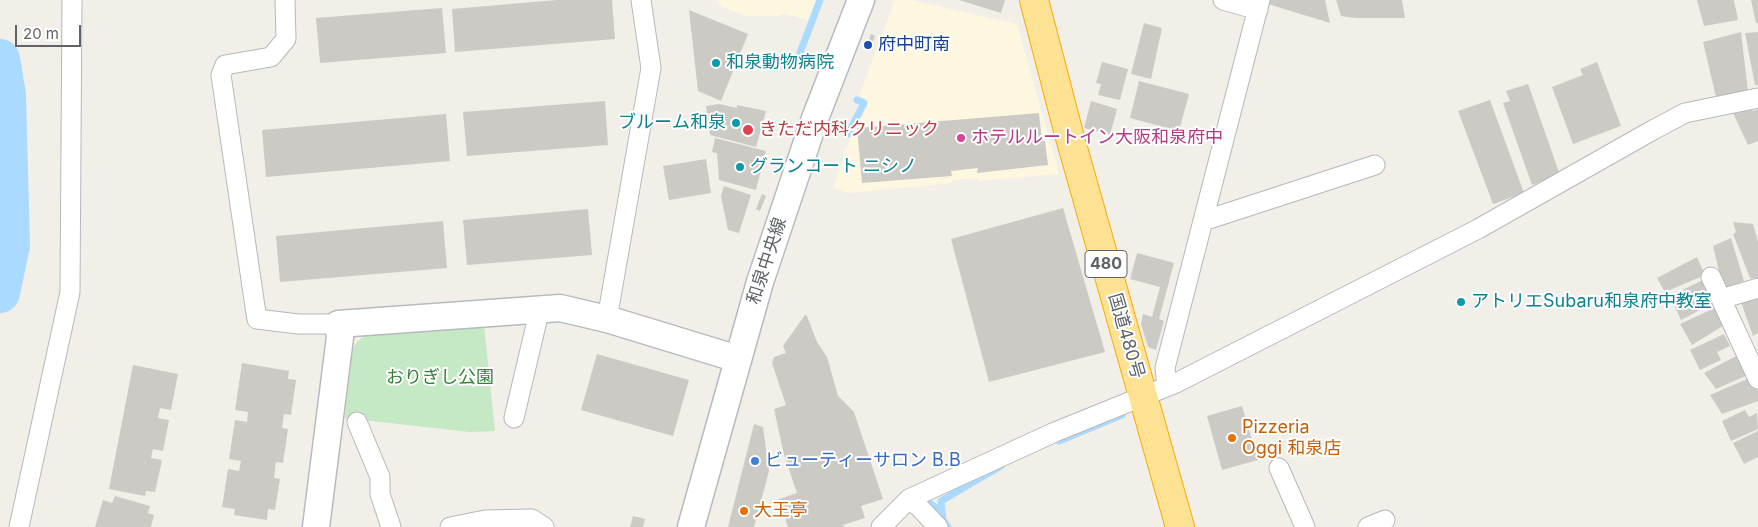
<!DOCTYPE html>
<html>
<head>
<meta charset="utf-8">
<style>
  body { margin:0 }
  #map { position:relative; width:1758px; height:527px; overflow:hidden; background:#f1efe8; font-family:Inter,sans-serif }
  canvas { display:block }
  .scale { position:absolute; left:15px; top:25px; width:66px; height:22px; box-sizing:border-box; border:2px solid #5f6368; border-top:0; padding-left:6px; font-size:15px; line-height:18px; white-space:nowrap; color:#5f6368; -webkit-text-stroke:4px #fff; paint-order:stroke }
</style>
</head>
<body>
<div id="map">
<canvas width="1758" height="527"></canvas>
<div class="scale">20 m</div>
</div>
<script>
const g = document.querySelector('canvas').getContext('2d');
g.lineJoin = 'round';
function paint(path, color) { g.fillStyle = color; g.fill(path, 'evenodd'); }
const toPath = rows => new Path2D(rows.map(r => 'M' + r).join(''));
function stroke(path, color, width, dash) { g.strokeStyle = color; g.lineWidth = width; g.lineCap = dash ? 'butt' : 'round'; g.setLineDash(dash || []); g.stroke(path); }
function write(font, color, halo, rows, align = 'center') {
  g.font = font + ' Inter,"Noto Sans JP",sans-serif'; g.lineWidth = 4; g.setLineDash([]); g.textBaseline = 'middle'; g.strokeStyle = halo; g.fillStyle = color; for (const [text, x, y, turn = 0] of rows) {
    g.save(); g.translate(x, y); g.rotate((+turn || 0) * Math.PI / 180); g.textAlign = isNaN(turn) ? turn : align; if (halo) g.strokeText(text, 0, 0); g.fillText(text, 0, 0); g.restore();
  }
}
const commercial = toPath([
  [716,0,816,0,809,20,785,14,777,16,745,16,723,7],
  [895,0,910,0,1017,24,1059,174,978,181,977,178,952,180,952,183,848,193,833,188,851,136,867,107,868,100,859,96]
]);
const green = toPath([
  [484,325,495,431,470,432,345,418,352,351,356,343,366,334]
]);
const stream = toPath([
  [795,66,820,0],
  [848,134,864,103,857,100],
  [1054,437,1057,436,1059,441,1122,415],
  [928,502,942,512],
  [948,527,943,520,941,501,1001,466]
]);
const river = toPath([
  [0,59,6,95,10,245,0,293]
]);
const building = toPath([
  [557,0,612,0,615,39,455,52,452,9],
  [959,0,1005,0,1001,13],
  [1269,0,1325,0,1330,23,1268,4],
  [1336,0,1402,0,1405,18,1355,18,1341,16],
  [1697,0,1734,0,1738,20,1704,26],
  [1751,0,1758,0,1758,23,1756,23],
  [442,8,446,53,320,63,316,18],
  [689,10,748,34,721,101,698,91],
  [1144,23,1162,28,1151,79,1131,74],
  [1741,32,1748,91,1716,97,1703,42],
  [1758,32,1758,85,1755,85,1745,33],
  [871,34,875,36,869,51,865,49],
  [1102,62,1128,69,1120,100,1098,95,1101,84,1096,83],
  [1597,62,1621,126,1573,144,1552,87,1583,75,1580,69],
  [1139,81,1189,94,1179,131,1130,118],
  [1528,84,1560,175,1532,185,1503,103,1510,101,1506,91],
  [1490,100,1524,193,1493,204,1458,111],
  [605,101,608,145,467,156,463,112],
  [1091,101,1117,109,1110,135,1084,128],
  [719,104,737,108,737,105,766,111,756,147,710,135,706,106],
  [1749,105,1753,111,1758,109,1758,141,1748,145,1732,111],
  [1039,113,1042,141,1045,141,1048,165,977,173,978,168,951,171,952,176,862,183,857,128],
  [446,114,450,161,266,177,262,130],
  [715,138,766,151,756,190,719,180,717,153,712,152],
  [706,159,711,193,669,200,663,166],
  [724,186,751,195,739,233,728,230,721,196],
  [762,194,766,196,760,211,756,209],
  [1063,208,1105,352,989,382,951,239],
  [588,209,592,255,467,265,463,220],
  [443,221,447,268,280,282,276,236],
  [1733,222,1753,224,1758,242,1758,278,1750,278,1733,234,1736,232],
  [1731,238,1744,281,1723,288,1713,246],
  [1137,253,1174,263,1159,319,1164,321,1156,350,1148,347,1141,324,1143,314,1152,317,1160,287,1130,279],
  [1697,257,1705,275,1665,292,1657,278],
  [1705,279,1715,302,1681,320,1670,296],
  [1758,295,1758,333,1753,336,1741,302],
  [1717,307,1726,324,1692,345,1680,324],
  [805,315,807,316,817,342,827,357,838,396,854,412,883,499,861,506,865,518,843,525,844,527,788,527,779,499,797,493,784,455,774,409,786,405,772,363,774,357,786,353,783,346],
  [1724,334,1730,346,1717,352,1721,360,1700,370,1690,350],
  [597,354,689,380,673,436,581,410],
  [1740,354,1750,374,1716,389,1704,373],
  [242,363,289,371,288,379,296,380,291,415,284,414,282,428,288,429,283,463,276,462,274,478,280,479,275,510,268,509,267,520,234,515,235,509,222,507,228,469,239,471,241,461,229,459,235,420,247,422,248,412,235,410],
  [133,365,178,374,171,410,160,408,158,418,169,420,163,451,153,449,151,458,162,460,155,492,146,491,145,496,109,489],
  [1752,377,1758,391,1758,401,1722,414,1710,395],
  [1242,406,1258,460,1222,470,1207,416],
  [1745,410,1749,417,1757,413,1758,429,1731,441,1722,421],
  [754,424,763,427,769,471,754,527,728,527],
  [1758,431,1758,457,1744,464,1733,443],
  [115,496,150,506,148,513,154,515,151,527,95,527,103,500,112,503],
  [633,516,645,519,643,527,630,527]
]);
const street = toPath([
  [285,0,286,39,271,57,225,65,221,75,254,300,257,319,298,324,338,324],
  [1223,0,1258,10],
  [1203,221,1375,165],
  [1711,277,1758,379],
  [1721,299,1758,288],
  [607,319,651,68,641,0],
  [1167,387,1165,368,1260,0],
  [514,418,540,308],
  [357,422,380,477,380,494,391,527],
  [1279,468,1305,527],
  [909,499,919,507,938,527],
  [19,527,70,292,72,0],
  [450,527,485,520,532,519,544,527],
  [881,527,909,499,1055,432,1176,383,1478,229,1653,130,1685,113,1758,98],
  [1368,527,1385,520]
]);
const secondary = toPath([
  [316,527,340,337,338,324,560,308,607,319,738,359],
  [691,527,760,282,814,121,861,0]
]);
const highway = toPath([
  [1034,0,1069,134,1180,527]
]);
const markers = [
  [868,45,5,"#1a4fb4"],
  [716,63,5,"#0f9aa8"],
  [736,123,5,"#0f9aa8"],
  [748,130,6,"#e0444e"],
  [961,138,5,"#d1479c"],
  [740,167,5,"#0f9aa8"],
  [1461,302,5,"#0f9aa8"],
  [1232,438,5,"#e8710a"],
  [755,461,5,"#3f7fe0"],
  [744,511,5,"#e8710a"]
];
const shields = [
  [1106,264,42]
];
const shieldNames = [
  ["480",1106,264]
];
const transitNames = [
  ["府中町南",878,45]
];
const cultureNames = [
  ["和泉動物病院",726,63],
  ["ブルーム和泉",726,123,"right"],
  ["グランコート ニシノ",750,167],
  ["アトリエSubaru和泉府中教室",1471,302]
];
const healthNames = [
  ["きただ内科クリニック",759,130]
];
const hotelNames = [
  ["ホテルルートイン大阪和泉府中",971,138]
];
const streetNames = [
  ["和泉中央線",767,261,-72],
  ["国道480号",1126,336,74]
];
const parkNames = [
  ["おりぎし公園",440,378]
];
const foodNames = [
  ["Pizzeria",1242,428],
  ["Oggi 和泉店",1242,449],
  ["大王亭",754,511]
];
const shopNames = [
  ["ビューティーサロン B.B",765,461]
];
paint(commercial, '#fef7e0');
paint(green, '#c5e8c5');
stroke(stream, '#aadaff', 7);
stroke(river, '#aadaff', 40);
paint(building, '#cccac5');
stroke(street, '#b5b8bc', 21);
stroke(secondary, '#b6babf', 29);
stroke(highway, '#f9ab00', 30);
stroke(street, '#fff', 19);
stroke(secondary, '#fff', 26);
stroke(highway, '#fde293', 28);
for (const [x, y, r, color] of markers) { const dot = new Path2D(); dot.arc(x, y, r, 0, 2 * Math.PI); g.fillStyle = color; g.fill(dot); stroke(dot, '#fff', 2); }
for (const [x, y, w] of shields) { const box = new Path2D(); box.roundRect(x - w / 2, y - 13.5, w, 27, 4); g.fillStyle = '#fff'; g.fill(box); stroke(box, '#5f6368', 1); }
write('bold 16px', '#5f6368', null, shieldNames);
write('18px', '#164399', '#fff', transitNames, 'left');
write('18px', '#0d838f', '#fff', cultureNames, 'left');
write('18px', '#be3a42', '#fff', healthNames, 'left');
write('18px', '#b23c85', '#fff', hotelNames, 'left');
write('18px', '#5f6368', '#fff', streetNames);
write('18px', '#348238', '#fff', parkNames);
write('18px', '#c56008', '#fff', foodNames, 'left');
write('18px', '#366cbe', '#fff', shopNames, 'left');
</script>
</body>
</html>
